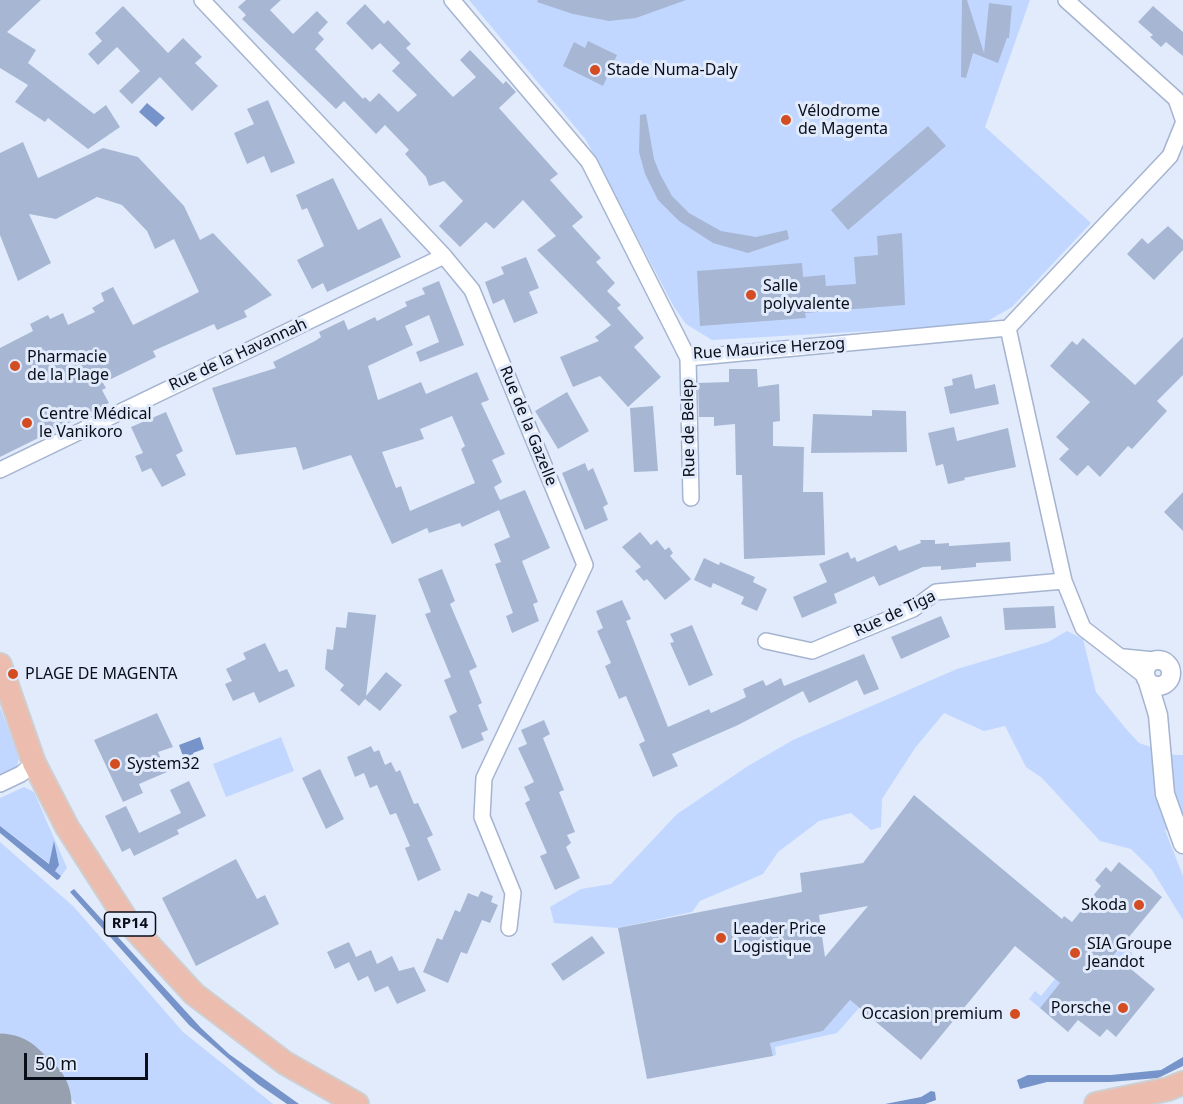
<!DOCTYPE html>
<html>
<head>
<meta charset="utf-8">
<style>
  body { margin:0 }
  #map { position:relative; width:1183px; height:1104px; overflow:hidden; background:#e1ebfc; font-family:"Noto Sans",sans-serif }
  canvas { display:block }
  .scale { position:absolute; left:24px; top:1053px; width:124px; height:27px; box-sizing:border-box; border:3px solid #090e18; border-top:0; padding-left:8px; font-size:18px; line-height:21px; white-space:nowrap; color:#090e18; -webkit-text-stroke:4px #e1ebfc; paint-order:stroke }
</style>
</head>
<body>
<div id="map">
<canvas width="1183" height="1104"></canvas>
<div class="scale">50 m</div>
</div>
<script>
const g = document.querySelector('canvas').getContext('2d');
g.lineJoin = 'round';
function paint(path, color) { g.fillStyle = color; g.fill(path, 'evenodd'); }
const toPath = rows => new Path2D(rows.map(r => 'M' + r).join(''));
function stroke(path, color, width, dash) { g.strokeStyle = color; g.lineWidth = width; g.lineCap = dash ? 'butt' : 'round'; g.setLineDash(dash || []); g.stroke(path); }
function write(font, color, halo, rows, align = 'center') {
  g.font = font + ' "Noto Sans",sans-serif'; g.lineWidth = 6; g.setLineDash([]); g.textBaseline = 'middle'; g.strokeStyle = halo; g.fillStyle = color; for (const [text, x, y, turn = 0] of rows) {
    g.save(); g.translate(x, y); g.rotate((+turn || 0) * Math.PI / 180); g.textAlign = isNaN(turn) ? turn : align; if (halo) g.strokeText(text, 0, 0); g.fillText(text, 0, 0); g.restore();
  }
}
const green = toPath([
  [469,0,1030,0,985,127,1091,223,1012,307,986,322,939,327,712,340,686,324,674,307,586,140],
  [1067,631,1083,639,1096,692,1127,730,1139,743,1175,755,1183,755,1183,829,1165,830,1183,876,1183,920,1152,870,1131,849,1100,841,1042,778,1026,767,1005,726,984,731,944,713,915,748,882,799,881,827,871,830,851,813,819,821,778,852,763,874,700,901,692,912,618,928,554,923,550,907,581,889,611,884,677,814,748,766,793,740,957,669,1048,642],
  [0,707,19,757,17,767,0,775],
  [281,737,294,771,226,797,213,764],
  [24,787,34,792,67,868,61,876,55,871,54,844,50,864,0,826,0,798],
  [0,842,74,907,183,1032,273,1104,76,1104,0,1033],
  [1131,948,1133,958,1122,962,1117,969,1109,962,1120,949],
  [1055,979,1060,983,1040,1008,1029,999,1035,991,1041,996],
  [850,1000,859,1008,837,1033,775,1047,776,1055,773,1056,770,1043,823,1031]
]);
const water = toPath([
  [147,103,165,118,156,127,139,112],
  [200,737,204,749,193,753,196,761,186,765,179,745],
  [0,826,49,864,54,841,59,865,55,871,61,876,59,879,57,880,0,833],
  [74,889,201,1028,229,1054,299,1104,287,1104,258,1084,189,1025,70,892],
  [1183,1057,1183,1066,1158,1078,1110,1082,1047,1082,1020,1089,1017,1080,1028,1075,1111,1075,1161,1070],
  [931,1091,935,1092,936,1100,925,1104,885,1104,921,1097]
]);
const runway = toPath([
  [0,1089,16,1104]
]);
const building = toPath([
  [0,0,41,0,7,32,36,50,28,63,94,114,106,105,120,127,88,149,48,118,45,122,15,102,28,85,0,68],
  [246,0,281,0,270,10,293,34,317,11,328,22,318,33,324,39,315,49,363,99,365,97,370,102,379,93,398,112,417,95,392,71,400,63,380,43,372,50,346,23,365,4,384,24,388,20,411,44,406,48,453,97,476,77,460,60,470,50,503,84,506,81,516,92,499,108,558,174,550,180,583,217,572,226,601,258,596,262,615,283,607,291,621,305,617,308,644,338,634,347,661,377,628,407,600,376,573,387,560,357,599,341,595,337,611,325,537,250,556,236,523,200,494,229,486,222,460,247,439,226,463,201,444,181,429,186,426,177,405,154,409,150,385,125,376,134,344,101,336,109,242,19,246,15,238,7],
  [538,0,686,0,636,18,609,21,573,14,537,2],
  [962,0,967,0,984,53,989,3,1012,6,1009,38,1007,38,998,63,973,53,966,78,961,77],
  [123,6,168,53,183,38,202,57,195,63,218,86,192,111,160,77,132,104,119,91,140,71,117,47,98,65,88,54,102,41,95,33],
  [1153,6,1183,32,1183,56,1166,42,1161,47,1150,37,1153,35,1138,22],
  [588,41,617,55,603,86,563,66,574,42,585,48],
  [268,100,295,163,271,173,264,156,247,164,234,133,254,124,247,109],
  [646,114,654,159,660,174,672,196,689,213,721,231,756,237,787,230,789,239,748,253,713,243,679,221,658,200,645,174,639,152,640,115],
  [928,126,946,146,848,230,831,210],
  [23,142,38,178,103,148,138,157,184,206,200,240,213,233,272,295,244,311,247,317,217,330,214,324,153,351,156,357,103,383,106,388,102,390,109,403,0,457,0,348,33,331,30,324,48,315,50,319,63,313,68,325,95,312,92,308,104,301,101,293,113,287,133,325,199,292,174,239,155,249,147,231,122,205,97,197,56,219,29,214,51,263,18,281,0,235,0,153],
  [333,178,358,230,381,218,401,257,327,292,323,283,312,289,297,260,324,246,307,208,302,210,296,195],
  [1168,226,1183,240,1183,250,1154,280,1127,254,1142,238,1148,244],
  [902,233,905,305,805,313,806,318,700,326,697,271,802,263,803,277,825,275,826,286,856,284,854,257,878,255,877,236],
  [526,257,539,288,529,292,538,313,514,323,504,299,493,304,485,282,504,274,501,267],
  [439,281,464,345,420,362,416,352,439,342,429,315,405,326,413,345,368,366,378,400,421,382,426,394,477,372,489,400,481,403,505,454,492,460,502,482,494,487,500,500,525,490,550,548,522,561,538,602,533,604,539,621,512,633,506,616,513,613,495,564,501,562,494,544,510,537,499,510,462,527,460,523,429,533,427,528,392,544,351,455,303,470,296,447,236,455,212,388,276,368,273,362,315,341,321,337,319,332,344,320,348,330,375,317,377,321,407,306,405,302,425,294,422,288],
  [452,416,465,446,461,449,475,483,410,511,401,486,396,488,382,452,424,439,420,429],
  [1183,337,1183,375,1157,401,1167,411,1132,449,1128,446,1100,477,1088,465,1077,476,1059,459,1069,449,1056,437,1090,402,1050,366,1072,341,1077,345,1083,338,1135,385],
  [729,369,757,369,758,387,779,384,780,421,773,422,773,446,804,447,803,492,823,492,825,555,744,559,742,475,736,475,735,424,714,426,714,417,699,417,698,383,729,382],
  [972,374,975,389,995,384,999,404,950,414,944,387,953,385,952,379],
  [567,392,589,431,558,449,535,411],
  [653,406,658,471,634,472,630,408],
  [872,410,906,411,907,452,811,453,813,414,872,416],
  [166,412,183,451,176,455,186,475,162,487,151,468,142,472,135,456,143,453,131,427],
  [954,427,957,441,1008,428,1016,467,964,478,965,480,948,484,943,464,936,466,928,433],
  [585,463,588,471,593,468,608,504,603,507,608,520,585,530,562,473],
  [1183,492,1183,531,1164,512],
  [640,532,651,545,657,540,665,550,669,547,673,553,670,556,691,579,665,600,647,579,644,581,635,571,641,567,622,547],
  [920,540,935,540,935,544,949,543,949,546,1010,542,1011,561,976,563,976,567,941,570,941,566,923,567,879,586,874,576,834,594,837,603,802,618,793,597,827,582,819,564,848,552,851,559,855,557,857,562,896,545,899,551,921,543],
  [704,558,719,565,720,562,755,577,753,582,767,589,757,611,741,604,744,597,713,583,711,588,694,580],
  [442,569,455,601,450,604,477,667,469,671,482,703,478,705,488,730,481,733,484,740,462,749,449,716,457,712,444,680,451,677,425,614,431,612,418,579],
  [622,600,631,619,626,621,668,727,709,709,711,713,738,701,746,697,743,689,763,680,766,686,781,678,784,686,864,654,879,689,864,695,857,680,809,703,803,691,738,725,672,754,678,766,653,777,639,744,645,741,626,696,619,699,605,666,611,663,597,631,603,628,596,611],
  [1054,606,1056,628,1005,630,1003,608],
  [348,612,376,615,366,696,386,672,402,685,380,711,365,699,359,706,340,690,344,685,325,669,327,649,333,650,336,627,346,628],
  [941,616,950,637,901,659,891,637],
  [692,625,713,675,689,686,670,643,674,642,670,634],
  [265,643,279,672,287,669,295,686,259,703,254,692,233,701,225,684,232,681,226,669,246,659,243,653],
  [157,713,173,747,158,752,167,772,139,784,143,793,123,802,94,740],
  [544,720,550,734,543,738,564,790,559,792,575,832,567,835,571,843,566,847,580,878,555,890,540,856,547,853,525,803,530,800,524,787,534,782,518,748,527,744,521,730],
  [371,746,374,752,379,750,385,765,391,762,396,772,400,770,414,804,418,803,433,835,427,838,441,870,418,881,405,848,410,846,396,813,390,815,377,785,370,788,364,773,355,777,347,757],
  [320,769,344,819,326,829,302,778],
  [189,781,206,816,177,830,179,834,134,856,130,848,122,852,105,816,126,806,139,833,181,813,170,790],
  [914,795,1062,919,1064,916,1072,922,1101,886,1095,880,1106,867,1111,872,1119,862,1162,897,1114,955,1155,989,1116,1037,1107,1029,1100,1037,1078,1020,1068,1032,1040,1008,1060,983,1015,946,921,1060,850,1000,823,1031,770,1043,773,1056,647,1079,618,928,802,892,800,873,863,863],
  [868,906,825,957,819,915],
  [236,859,257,899,265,895,279,924,196,966,162,898],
  [481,891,493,896,491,902,498,905,490,923,482,920,467,954,461,952,448,983,423,972,437,938,442,940,455,910,460,912,468,893,478,897],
  [592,936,605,953,563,981,551,964],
  [349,942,356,957,371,950,377,964,392,956,399,971,414,967,426,991,397,1004,388,986,375,992,368,976,358,981,349,962,335,969,327,952]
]);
const minor = toPath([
  [202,0,444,256,472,290,585,565,484,778,482,817,513,893,509,928],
  [452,0,589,162,688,358,1008,328,1170,156,1183,124],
  [1066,0,1176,99,1183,119],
  [1008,328,1064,581,1083,628,1145,676],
  [688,358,691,498],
  [0,470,444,256],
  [766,641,812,651,913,609,936,592,1064,581],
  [1124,657,1154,660],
  [0,784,21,774,34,763]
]);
const tertiary = toPath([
  '1145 673a13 13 0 1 1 26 0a13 13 0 1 1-26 0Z',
  [1148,682,1158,715,1165,794,1183,844]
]);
const primary = toPath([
  [0,665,34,763,67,827,128,922,194,994,285,1063,357,1104],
  [1096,1104,1168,1089,1183,1083]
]);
const markers = [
  [595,70,6,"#d44c21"],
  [786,120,6,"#d44c21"],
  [751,295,6,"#d44c21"],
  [15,366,6,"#d44c21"],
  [27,423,6,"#d44c21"],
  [13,674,6,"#d44c21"],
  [115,764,6,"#d44c21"],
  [1139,905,6,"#d44c21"],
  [721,938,6,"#d44c21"],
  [1075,953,6,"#d44c21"],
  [1123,1008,6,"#d44c21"],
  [1015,1014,6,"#d44c21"]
];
const shields = [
  [130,924,51]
];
const shieldNames = [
  ["RP14",130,924]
];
const poiNames = [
  ["Stade Numa-Daly",607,70],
  ["Vélodrome",798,111],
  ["de Magenta",798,129],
  ["Salle",763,286],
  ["polyvalente",763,304],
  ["Pharmacie",27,357],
  ["de la Plage",27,375],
  ["Centre Médical",39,414],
  ["le Vanikoro",39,432],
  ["PLAGE DE MAGENTA",25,674],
  ["System32",127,764],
  ["Skoda",1127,905,"right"],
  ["Leader Price",733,929],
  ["Logistique",733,947],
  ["SIA Groupe",1087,944],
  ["Jeandot",1087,962],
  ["Porsche",1111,1008,"right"],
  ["Occasion premium",1003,1014,"right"]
];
const streetNames = [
  ["Rue Maurice Herzog",769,349,-4],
  ["Rue de la Havannah",238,355,-25],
  ["Rue de la Gazelle",528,426,68],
  ["Rue de Belep",689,428,-91],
  ["Rue de Tiga",895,614,-25]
];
paint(green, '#c1d7ff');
paint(water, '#7694c9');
stroke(runway, '#97a0ae', 111);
paint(building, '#a7b7d3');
stroke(minor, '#a5b4d0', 18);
stroke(tertiary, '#a5b4d0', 21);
stroke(primary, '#cecfd1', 26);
stroke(minor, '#fff', 15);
stroke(tertiary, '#fff', 18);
stroke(primary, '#ecbcae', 22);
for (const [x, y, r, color] of markers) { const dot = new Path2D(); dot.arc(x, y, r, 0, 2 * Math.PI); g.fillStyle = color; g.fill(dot); stroke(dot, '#e1ebfc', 2); }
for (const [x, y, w] of shields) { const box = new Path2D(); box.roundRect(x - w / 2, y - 12, w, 24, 4.5); g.fillStyle = '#e1ebfc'; g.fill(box); stroke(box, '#090e18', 1.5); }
write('bold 15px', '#090e18', null, shieldNames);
write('16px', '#090e18', '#e1ebfc', poiNames, 'left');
write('16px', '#090e18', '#e1ebfc', streetNames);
</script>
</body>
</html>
